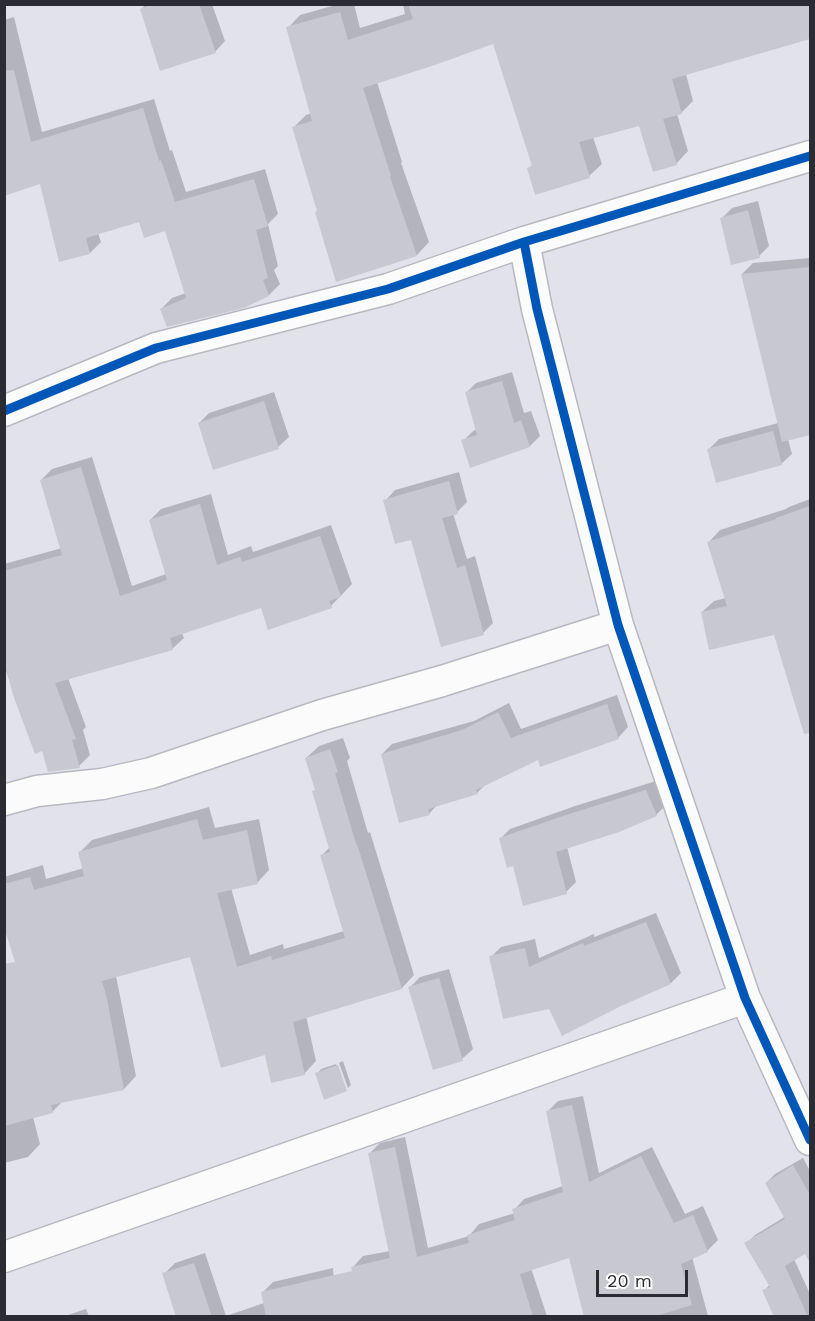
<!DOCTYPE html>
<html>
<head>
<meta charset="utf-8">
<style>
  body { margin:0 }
  #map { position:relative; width:815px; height:1321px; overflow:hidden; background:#e2e2ed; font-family:"Work Sans",sans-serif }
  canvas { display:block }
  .frame { position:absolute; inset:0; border:6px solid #2b2b33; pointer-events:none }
  .scale { position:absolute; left:596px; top:1270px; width:92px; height:27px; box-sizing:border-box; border:3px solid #2b2b33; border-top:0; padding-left:8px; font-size:18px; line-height:21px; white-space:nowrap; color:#2b2b33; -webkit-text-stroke:4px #fff; paint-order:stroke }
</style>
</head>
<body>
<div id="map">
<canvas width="815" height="1321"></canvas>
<div class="frame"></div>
<div class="scale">20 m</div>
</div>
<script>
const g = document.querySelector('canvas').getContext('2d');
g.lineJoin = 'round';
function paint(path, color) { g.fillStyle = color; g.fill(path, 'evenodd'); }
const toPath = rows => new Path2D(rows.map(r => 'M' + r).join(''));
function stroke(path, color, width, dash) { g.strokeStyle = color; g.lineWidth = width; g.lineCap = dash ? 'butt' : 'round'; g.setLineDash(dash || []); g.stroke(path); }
const shadow = toPath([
  [146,4,212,4,225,41,215,52,141,10],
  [339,4,354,4,360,28,405,14,403,4,810,4,810,37,686,74,693,101,681,113,677,114,688,151,676,164,640,124,593,137,602,164,589,176,529,168,533,164,494,42,377,82,402,162,401,163,429,242,417,255,318,211,294,127,306,115,312,113,288,28,300,15],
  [14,17,42,132,154,99,170,151,172,150,186,192,265,169,278,214,268,224,278,266,274,270,280,284,269,295,161,309,172,298,186,293,166,229,140,220,98,233,101,242,90,253,41,182,4,194,4,20],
  [758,201,769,246,759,256,722,218,732,208],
  [810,258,810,433,788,439,792,454,781,464,709,449,719,439,778,423,742,274,753,263],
  [512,372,524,413,531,411,540,436,530,446,463,441,473,431,477,429,466,393,476,383],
  [274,392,289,437,278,447,199,423,209,413],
  [92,457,132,586,166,574,150,520,161,509,211,494,228,555,251,546,253,552,331,525,352,584,331,606,262,606,182,633,184,638,172,649,68,678,86,727,83,730,90,755,79,766,43,749,36,752,6,671,4,671,4,564,62,548,41,480,52,469],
  [459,472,467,502,457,512,453,513,467,559,475,556,493,623,483,633,385,501,395,490],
  [810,499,810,699,796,703,775,633,702,612,714,601,726,598,709,542,720,530,786,509,789,507],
  [617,695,628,727,618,738,539,758,486,784,477,793,438,804,429,814,382,754,392,744,474,721,509,703,521,729],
  [343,738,350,758,347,761,368,833,370,832,414,975,402,988,306,1016,316,1061,304,1074,266,1053,191,955,116,976,136,1076,124,1089,63,1101,52,1112,33,1117,40,1144,28,1157,4,1163,4,1020,31,1013,4,922,4,879,7,876,43,865,46,879,84,868,80,852,92,840,209,807,215,828,259,819,269,870,257,883,231,888,250,955,283,944,284,949,344,931,321,856,330,847,316,789,306,758,319,746],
  [656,781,666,805,656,815,567,847,576,882,566,892,514,864,500,839,510,829,575,806],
  [656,913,681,973,671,983,549,1007,491,957,501,947,535,939,539,958,594,934,594,937],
  [449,969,473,1049,462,1059,410,987,420,977],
  [343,1061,351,1085,348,1088,339,1063],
  [336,1064,345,1089,346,1089,325,1098,317,1074,321,1069],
  [583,1096,599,1173,652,1147,685,1214,703,1206,718,1240,707,1251,692,1257,708,1316,586,1316,570,1256,531,1268,547,1316,362,1316,353,1267,363,1256,390,1251,370,1153,380,1143,405,1137,428,1248,469,1236,479,1224,515,1213,514,1210,524,1199,563,1186,548,1111,558,1101],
  [803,1158,810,1171,810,1250,794,1259,810,1294,810,1316,776,1316,764,1291,770,1284,746,1244,755,1235,786,1216,766,1183,775,1174],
  [205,1253,226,1316,264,1303,262,1293,273,1282,333,1268,337,1316,177,1316,164,1274,175,1263],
  [86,1309,89,1316,65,1316]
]);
const building = toPath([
  [154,4,199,4,216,53,160,71,140,9],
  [408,4,810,4,810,39,672,79,682,114,663,119,677,165,653,172,639,126,579,142,590,178,535,195,527,168,532,166,493,44,435,65,363,88,391,176,390,177,417,256,336,282,315,212,317,211,292,127,312,121,286,27,340,12,348,40,413,19],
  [14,70,31,142,143,108,159,161,161,160,175,202,254,179,268,226,256,230,268,278,263,280,269,296,244,308,167,327,160,309,186,298,165,231,144,238,139,222,86,238,90,254,59,262,40,184,4,196,4,71],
  [748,210,760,258,731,265,720,218],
  [810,267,810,435,782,442,741,274],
  [502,381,514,423,521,420,530,447,470,468,461,440,477,435,465,392],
  [264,401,279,449,213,470,198,423],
  [773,431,782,465,716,483,707,449],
  [81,467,120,596,167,580,149,520,200,504,217,565,240,557,242,562,320,536,341,597,329,601,332,608,268,630,261,608,170,638,173,650,55,683,76,739,72,740,80,768,48,772,42,751,35,754,13,695,4,661,4,571,62,555,40,480],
  [449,481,458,514,442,518,457,568,465,565,484,635,441,647,411,540,395,544,383,500],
  [810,506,810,733,804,734,774,635,709,650,701,612,727,606,707,542,776,519,776,518],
  [607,704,619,739,540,767,538,760,476,790,478,794,428,809,430,815,399,823,381,754,462,730,498,712,511,738],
  [330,749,338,772,335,773,356,844,357,844,402,989,293,1022,305,1075,271,1083,265,1055,221,1068,190,957,102,981,107,999,124,1090,51,1105,53,1113,4,1126,4,964,15,962,4,927,4,884,30,877,34,890,84,876,78,852,197,819,203,840,247,830,258,884,217,893,237,967,271,956,272,960,345,938,320,855,330,852,312,791,315,790,305,758],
  [646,790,657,816,619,832,556,852,567,894,523,906,513,866,507,868,499,838,563,816],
  [646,922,671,984,621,1006,562,1036,549,1009,503,1019,489,956,525,948,529,967,583,943,584,946],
  [439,978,463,1061,433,1070,408,987],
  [338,1065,347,1091,324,1100,315,1073],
  [572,1105,589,1182,641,1156,674,1223,693,1215,708,1252,681,1264,692,1305,653,1317,584,1317,569,1258,520,1274,533,1317,266,1317,261,1292,352,1271,351,1267,390,1258,368,1153,395,1147,417,1257,469,1243,467,1235,515,1220,512,1209,563,1192,546,1111],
  [793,1165,810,1195,810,1263,805,1254,785,1266,808,1317,774,1317,762,1290,770,1287,744,1243,785,1219,765,1183],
  [194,1263,212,1317,176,1317,162,1273]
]);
const minor = toPath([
  [524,242,537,309,618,625,745,998,810,1140],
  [4,411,156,348,388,289,524,242,810,156],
  [4,800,37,791,102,784,151,773,322,715,442,681,618,625],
  [4,1257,745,998]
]);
const cycleway = toPath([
  [524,242,537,309,618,625,745,998,810,1140],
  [4,411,156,348,388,289,524,242,810,156]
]);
paint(shadow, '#0003');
paint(building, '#c8c8d1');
stroke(minor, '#b8b8c0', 33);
stroke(minor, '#fbfbfc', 30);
stroke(cycleway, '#0057b8', 9);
</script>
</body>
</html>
